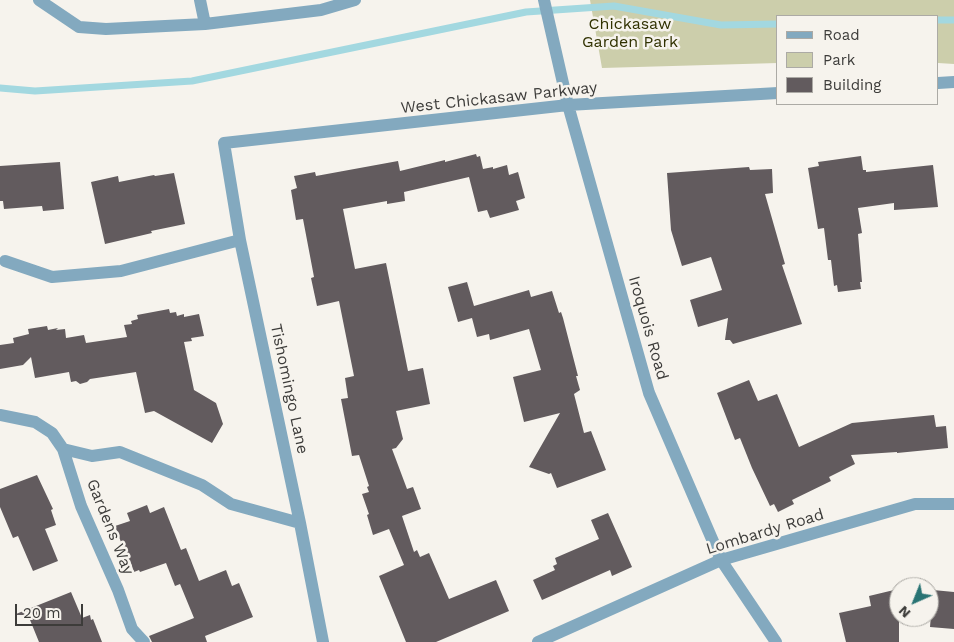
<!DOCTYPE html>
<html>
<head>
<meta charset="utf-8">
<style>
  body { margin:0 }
  #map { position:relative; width:954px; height:642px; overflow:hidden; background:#f6f3ed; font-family:"Work Sans",sans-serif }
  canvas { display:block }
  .legend { position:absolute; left:776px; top:15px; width:162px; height:90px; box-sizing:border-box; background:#f6f3ed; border:1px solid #acaaa5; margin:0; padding:6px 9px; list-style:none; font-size:15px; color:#3d3c3a }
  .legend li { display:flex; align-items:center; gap:10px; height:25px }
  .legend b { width:25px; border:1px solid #acaaa5 }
  .north { position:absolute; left:889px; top:577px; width:50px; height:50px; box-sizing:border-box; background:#f6f3ed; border:1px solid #acaaa5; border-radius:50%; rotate:224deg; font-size:14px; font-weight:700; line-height:20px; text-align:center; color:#3d3c3a }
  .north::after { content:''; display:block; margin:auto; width:18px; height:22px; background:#297474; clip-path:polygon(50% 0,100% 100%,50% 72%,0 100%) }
  .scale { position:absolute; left:15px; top:604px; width:68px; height:22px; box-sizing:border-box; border:2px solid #3d3c3a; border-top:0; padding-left:6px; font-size:15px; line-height:18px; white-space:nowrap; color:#3d3c3a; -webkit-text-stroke:4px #f6f3ed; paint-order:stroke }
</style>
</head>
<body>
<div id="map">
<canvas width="954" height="642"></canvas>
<ul class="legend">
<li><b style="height:6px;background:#83a9bf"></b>Road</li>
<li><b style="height:14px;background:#ccceab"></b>Park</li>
<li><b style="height:14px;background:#625b5e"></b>Building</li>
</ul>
<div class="north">N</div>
<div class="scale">20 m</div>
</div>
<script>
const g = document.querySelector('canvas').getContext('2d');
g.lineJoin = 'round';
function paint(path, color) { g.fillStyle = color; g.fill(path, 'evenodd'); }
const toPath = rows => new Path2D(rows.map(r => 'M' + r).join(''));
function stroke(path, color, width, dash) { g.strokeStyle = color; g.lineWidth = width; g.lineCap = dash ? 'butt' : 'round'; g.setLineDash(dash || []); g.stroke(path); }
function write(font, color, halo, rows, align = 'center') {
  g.font = font + ' "Work Sans",sans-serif'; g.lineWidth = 5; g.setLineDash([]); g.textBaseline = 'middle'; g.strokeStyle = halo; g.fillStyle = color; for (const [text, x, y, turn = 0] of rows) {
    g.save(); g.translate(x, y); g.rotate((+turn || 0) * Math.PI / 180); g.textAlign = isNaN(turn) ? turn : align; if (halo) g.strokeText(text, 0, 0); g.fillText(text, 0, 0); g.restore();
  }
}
const green = toPath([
  [590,0,954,0,954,64,938,63,938,16,778,16,778,63,602,68]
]);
const stream = toPath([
  [938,20,954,20],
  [0,88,35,91,192,81,526,12,614,6,721,25,778,24]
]);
const building = toPath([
  [476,154,477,157,480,156,483,169,493,167,493,169,507,165,509,175,518,172,525,198,516,201,519,210,490,218,487,210,478,212,469,177,404,192,405,201,387,204,387,201,343,209,355,269,386,263,408,371,423,368,430,404,396,411,403,439,396,448,392,449,407,489,413,487,421,509,402,516,414,552,417,550,420,557,429,553,449,599,496,580,509,611,436,642,406,642,379,576,404,565,389,529,373,535,367,515,369,514,362,494,369,492,367,487,369,486,359,455,352,456,341,399,348,398,345,378,354,376,339,301,317,306,311,278,314,277,303,219,296,220,291,190,297,188,294,176,315,172,316,176,398,161,400,171,445,160,445,162],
  [861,156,863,170,866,170,866,172,933,165,938,207,894,210,894,203,858,208,862,233,858,234,862,282,860,282,861,289,838,292,837,285,834,286,831,260,828,260,824,228,818,229,808,168,819,166,818,162],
  [60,162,64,209,43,211,42,206,4,209,3,201,0,201,0,166],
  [749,167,750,170,772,169,773,193,765,194,785,264,782,265,802,324,733,344,730,340,725,340,728,318,698,327,690,300,722,290,711,257,682,266,671,230,667,173],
  [174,173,185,224,151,231,152,233,105,244,91,182,118,176,119,182,154,175,155,176],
  [467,282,474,306,529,290,531,297,552,291,559,313,561,312,563,318,578,376,576,376,580,390,574,394,584,433,591,431,606,470,557,488,551,473,549,474,529,467,560,413,524,422,513,377,541,370,529,329,490,340,489,334,477,337,472,318,458,322,448,287],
  [169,309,170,313,176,312,177,316,184,314,184,317,199,314,204,336,191,338,192,341,184,342,194,390,216,403,223,424,212,443,154,411,145,413,136,372,90,379,87,382,80,384,76,381,71,382,69,372,35,378,31,357,23,365,0,369,0,345,14,343,13,338,29,334,28,329,47,326,48,330,58,328,56,330,65,329,66,338,84,335,86,343,127,337,124,325,132,324,131,321,138,319,137,315],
  [749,380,758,401,777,394,799,447,852,423,934,415,936,427,946,426,948,448,897,453,897,452,851,455,855,464,829,477,831,481,792,500,794,504,778,512,774,504,770,506,752,468,740,438,735,440,717,393],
  [37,475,53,509,51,510,56,525,45,529,58,561,33,571,18,536,13,538,0,507,0,489],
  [147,505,150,513,164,507,181,550,186,548,199,581,226,570,232,586,239,583,253,617,205,636,207,642,152,642,149,636,194,618,180,584,175,586,166,563,140,572,139,570,134,572,130,560,128,561,115,526,130,521,127,513],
  [608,513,632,567,612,576,610,570,542,600,533,580,555,570,553,566,557,564,555,558,599,539,591,520],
  [894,590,896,600,899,599,899,642,846,642,839,613,871,606,869,596],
  [933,590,954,592,954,629,930,627],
  [71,592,82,618,90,615,91,620,93,619,102,642,39,642,28,615,16,615,16,614]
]);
const minor = toPath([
  [39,0,79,27,106,29,205,24,321,10,355,0],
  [200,0,205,24],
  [544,0,568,105,649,393,721,560,776,642],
  [938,83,954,82],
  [5,261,52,277,121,271,240,240],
  [0,415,35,422,52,433,63,449,92,456,120,452,202,485,231,504,300,523],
  [63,449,81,506,118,590,132,629,144,642],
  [323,642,300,523,240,240,224,143,568,105,778,93],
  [538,642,721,560,915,504,954,504]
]);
const parkNames = [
  ["Chickasaw",630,24],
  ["Garden Park",630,42]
];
const streetNames = [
  ["West Chickasaw Parkway",499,98,-6],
  ["Iroquois Road",648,328,74],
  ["Tishomingo Lane",289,389,78],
  ["Gardens Way",110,527,68],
  ["Lombardy Road",765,532,-17]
];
paint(green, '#ccceab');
stroke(stream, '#a3d8e0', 7);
paint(building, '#625b5e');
stroke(minor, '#83a9bf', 12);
write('16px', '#303100', '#f6f3ed', parkNames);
write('16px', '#3d3c3a', '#f6f3ed', streetNames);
</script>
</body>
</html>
